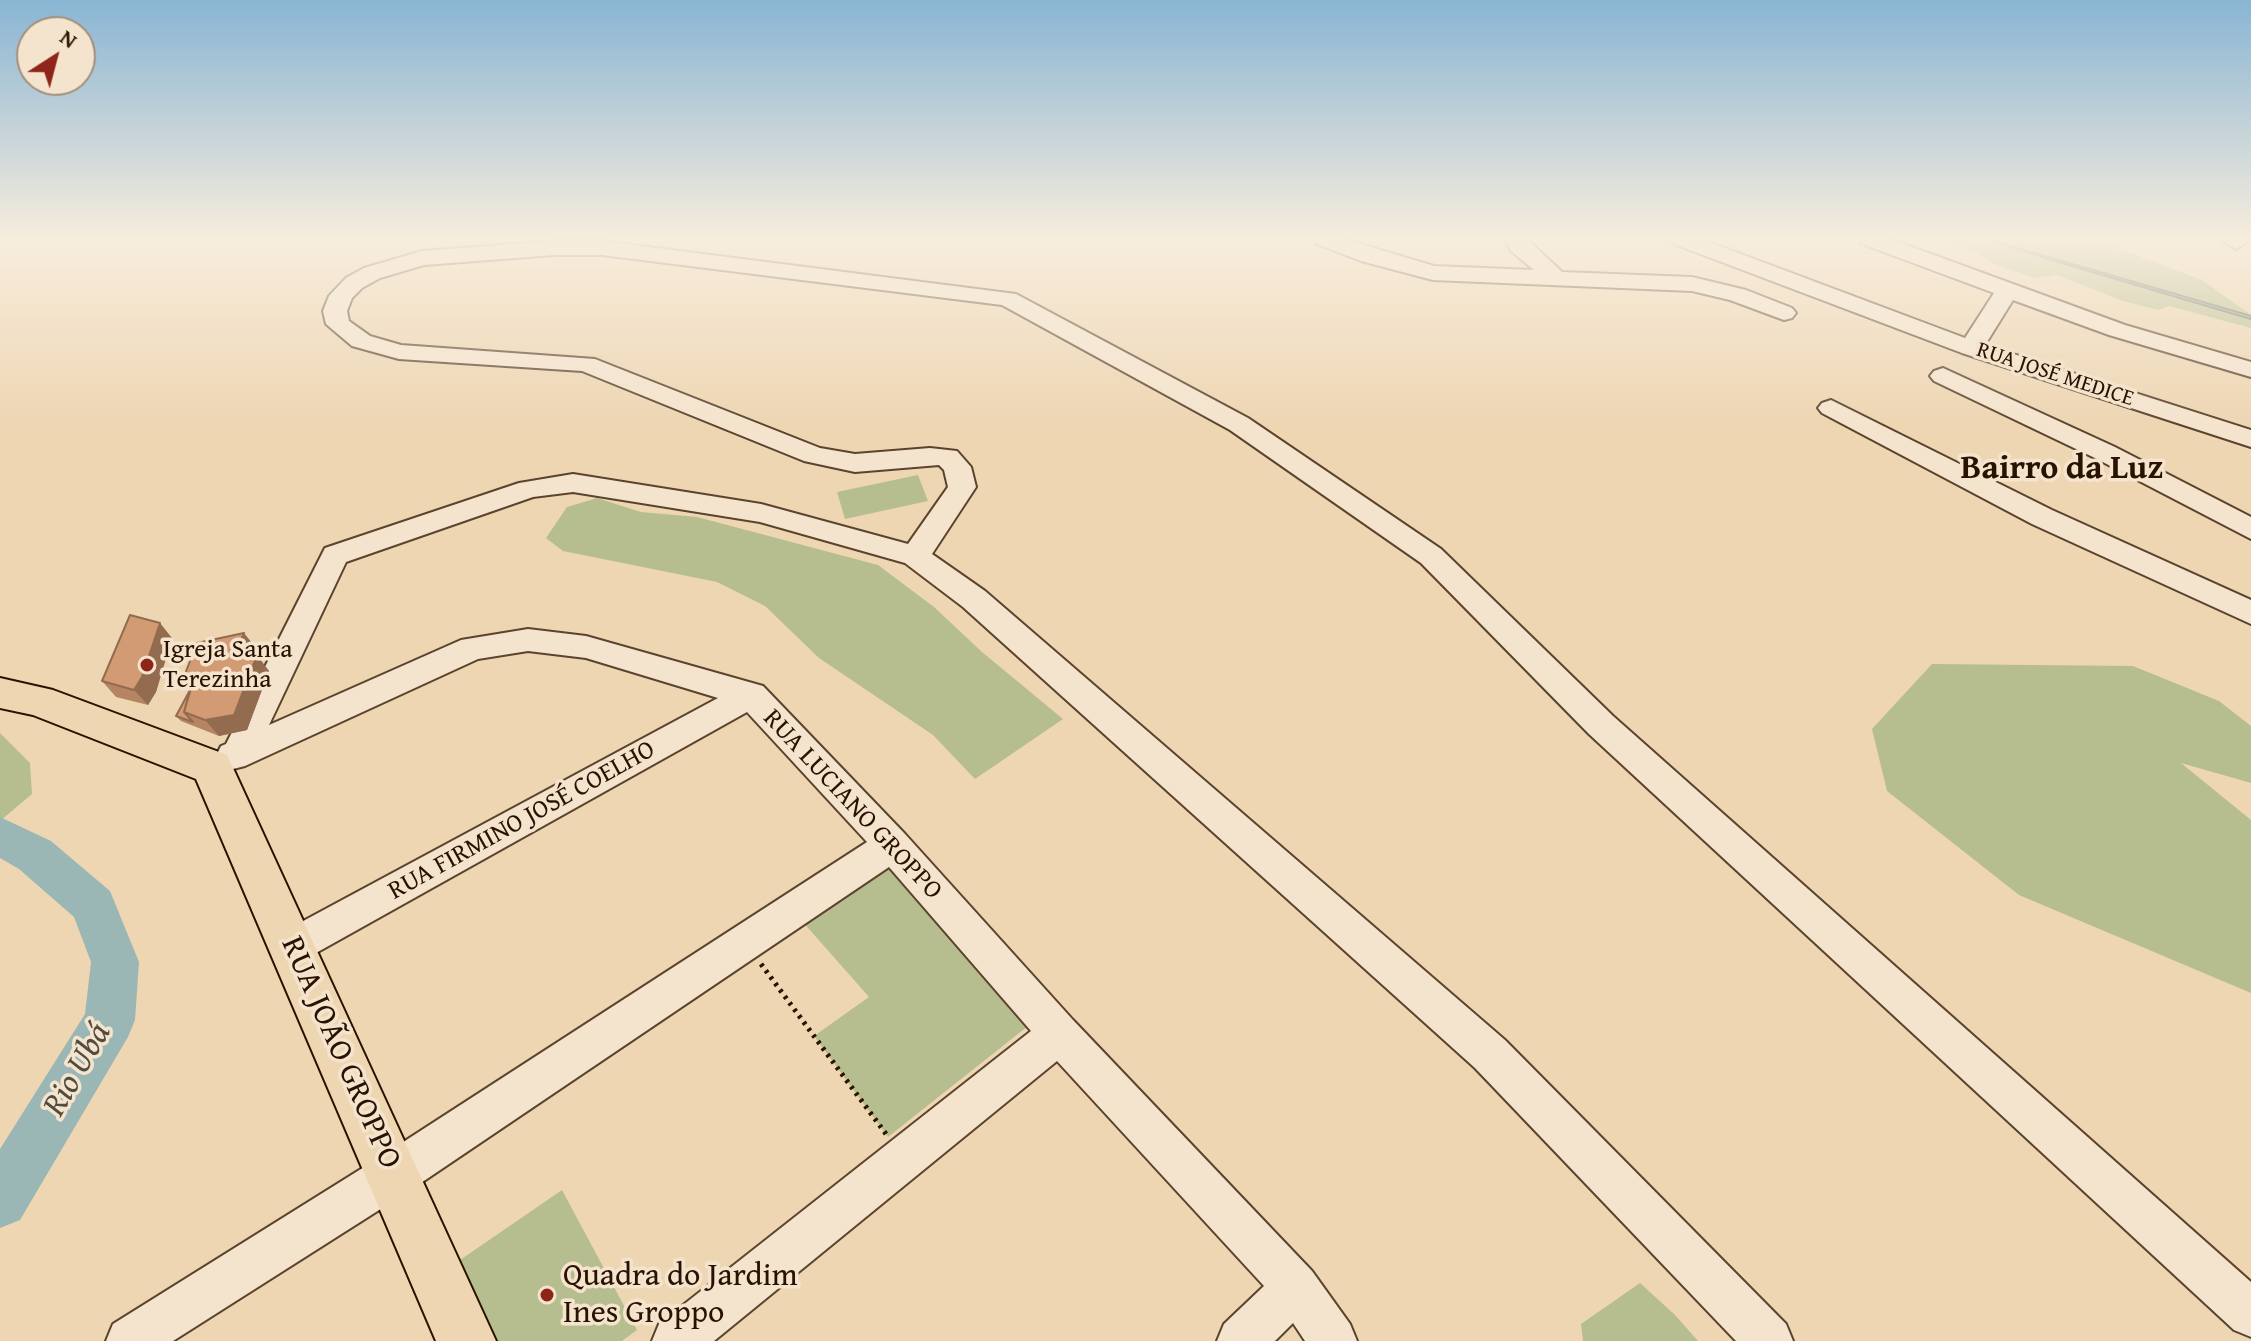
<!DOCTYPE html>
<html>
<head>
<meta charset="utf-8">
<style>
  body { margin:0 }
  #map { position:relative; width:2251px; height:1341px; overflow:hidden; background:#eed6b3; font-family:"Gentium Book Plus",serif }
  canvas { display:block }
  .north { position:absolute; left:16px; top:16px; width:80px; height:80px; box-sizing:border-box; background:#f4e4ce; border:2px solid #a3907c; border-radius:50%; rotate:36deg; font-size:22px; font-weight:700; line-height:32px; text-align:center; color:#2a1200 }
  .north::after { content:''; display:block; margin:auto; width:28px; height:36px; background:#8f2418; clip-path:polygon(50% 0,100% 100%,50% 72%,0 100%) }
</style>
</head>
<body>
<div id="map">
<canvas width="2251" height="1341"></canvas>
<div class="north">N</div>
</div>
<script>
const g = document.querySelector('canvas').getContext('2d');
g.lineJoin = 'round';
function paint(path, color) { g.fillStyle = color; g.fill(path, 'evenodd'); }
const toPath = rows => new Path2D(rows.map(r => 'M' + r).join(''));
function stroke(path, color, width, dash) { g.strokeStyle = color; g.lineWidth = width; g.lineCap = dash ? 'butt' : 'round'; g.setLineDash(dash || []); g.stroke(path); }
function write(font, color, halo, rows, align = 'center') {
  g.font = font + ' "Gentium Book Plus",serif'; g.lineWidth = 7; g.setLineDash([]); g.textBaseline = 'middle'; g.strokeStyle = halo; g.fillStyle = color; for (const [text, x, y, turn = 0] of rows) {
    g.save(); g.translate(x, y); g.rotate((+turn || 0) * Math.PI / 180); g.textAlign = isNaN(turn) ? turn : align; if (halo) g.strokeText(text, 0, 0); g.fillText(text, 0, 0); g.restore();
  }
}
const green = toPath([
  [1955,239,2081,239,2109,245,2202,280,2251,315,2251,328,2169,306,2158,310,2123,301,2057,275,2035,278,1991,263,1978,252,1952,244],
  [918,475,928,501,845,519,837,492],
  [597,498,641,512,697,517,878,565,934,607,982,652,1063,719,975,779,933,735,819,658,765,606,717,582,563,551,546,538,567,507],
  [1932,664,2133,666,2219,701,2251,726,2251,783,2181,763,2251,820,2251,993,2019,895,1887,791,1872,729],
  [0,733,30,763,32,794,0,821],
  [882,856,1028,1026,888,1137,814,1036,869,997,794,912],
  [562,1190,637,1330,622,1341,497,1341,460,1260],
  [1640,1283,1675,1315,1698,1341,1583,1341,1581,1324]
]);
const water = toPath([
  [1987,239,2251,316,2251,319,2048,259,1987,239]
]);
const river = toPath([
  [0,817,51,841,110,891,139,962,135,1020,128,1037,20,1220,0,1228,0,1149,85,1014,91,962,74,917,19,869,0,858,0,817]
]);
const path = toPath([
  [761,964,886,1134]
]);
const minor = toPath([
  [1314,239,1344,239,1434,266,1534,270,1511,251,1505,239,1527,239,1562,272,1692,277,1746,290,1792,308,1796,313,1792,318,1784,320,1730,300,1692,291,1433,280,1361,261,1317,244,1314,239],
  [1671,239,1701,239,1965,338,1994,293,1862,244,1859,239,1890,239,2125,325,2251,362,2251,377,2109,335,2013,300,1985,345,2251,430,2251,447,1962,353,1674,244,1671,239],
  [2220,239,2245,239,2247,242,2236,249,2220,239],
  [554,241,602,241,1016,294,1248,418,1441,549,1613,716,2251,1282,2251,1337,2234,1330,1589,734,1421,563,1230,430,1002,305,602,255,554,255,424,265,380,278,362,288,352,298,347,311,349,321,370,336,401,345,595,359,820,448,855,454,930,448,957,451,971,467,976,487,932,554,985,591,1505,1040,1786,1324,1793,1341,1736,1341,1475,1068,963,607,905,563,760,522,573,492,533,497,346,562,269,725,461,640,528,629,586,636,763,686,905,834,1073,1020,1312,1271,1350,1324,1357,1341,1305,1341,1293,1323,1275,1341,1217,1341,1224,1324,1264,1286,1057,1061,714,1341,652,1341,659,1324,1031,1031,889,867,409,1191,173,1341,106,1341,113,1324,377,1159,867,842,747,712,307,958,293,963,279,958,274,946,279,934,718,698,586,658,528,651,478,659,245,766,233,769,221,766,216,756,221,746,226,744,325,548,519,483,573,474,761,504,908,544,948,487,944,470,939,465,855,472,804,461,582,371,399,359,352,346,326,324,323,311,329,296,346,278,364,268,422,251,554,241],
  [1943,368,2115,447,2251,517,2251,539,2097,459,1934,381,1930,376,1934,371,1943,368],
  [1831,400,2052,510,2251,600,2251,624,2032,524,1822,413,1818,408,1822,403,1831,400]
]);
const major = toPath([
  [0,678,53,690,227,755,496,1341,436,1341,196,779,33,715,0,708,0,678]
]);
const wall = toPath([
  [172,638,156,692,148,705,116,697,102,681],
  [256,648,253,656,269,671,247,730,219,736,181,721,176,716,190,690,192,683,185,674]
]);
const shadedWall = toPath([
  [160,623,172,638,156,692,148,705,134,690],
  [244,633,256,648,246,675,233,659],
  [257,655,269,671,247,730,219,736,205,720]
]);
const building = toPath([
  [130,615,160,623,142,677,134,690,102,681,130,615],
  [244,633,233,659,257,655,234,715,205,720,184,712,195,675,185,674,197,643,244,633],
  [190,690,184,712,193,722,176,716,190,690]
]);
const markers = [
  [147,665,8,"#8f2418"],
  [547,1295,8,"#8f2418"]
];
const farStreetnames = [
  ["RUA JOSÉ MEDICE",2055,375,18]
];
const poiNames = [
  ["Igreja Santa",163,650],
  ["Terezinha",163,680]
];
const streetNames = [
  ["RUA LUCIANO GROPPO",852,805,47],
  ["RUA FIRMINO JOSÉ COELHO",522,821,-29]
];
const nearStreetnames = [
  ["RUA JOÃO GROPPO",340,1053,66]
];
const nearPoinames = [
  ["Quadra do Jardim",563,1277],
  ["Ines Groppo",563,1314]
];
const districtNames = [
  ["Bairro da Luz",2062,469]
];
const nearWaternames = [
  ["Rio Ubá",78,1070,-60]
];
paint(green, '#b6be8f');
paint(water, '#9bb7b5');
stroke(water, '#6e756d', 2);
paint(river, '#9bb7b5');
stroke(minor, '#5b432d', 4);
stroke(major, '#2a1200', 4);
stroke(path, '#2a1200', 5, [3, 5]);
paint(minor, '#f4e4ce');
paint(major, '#eed6b3');
paint(wall, '#b58563');
paint(shadedWall, '#936c50');
paint(building, '#d29b73');
stroke(building, '#936c50', 2);
const sky = g.createLinearGradient(0, 0, 0, 426);
sky.addColorStop(0, '#89b5d4');
sky.addColorStop(0.56, '#f7eddd');
sky.addColorStop(1, '#f7eddd00');
g.fillStyle = sky;
g.fillRect(0, 0, 2251, 426);
for (const [x, y, r, color] of markers) { const dot = new Path2D(); dot.arc(x, y, r, 0, 2 * Math.PI); g.fillStyle = color; g.fill(dot); stroke(dot, '#f4e4ce', 3); }
write('22px', '#2a1200', '#f4e4ce', farStreetnames);
write('26px', '#2a1200', '#f4e4ce', poiNames, 'left');
write('26px', '#2a1200', '#f4e4ce', streetNames);
write('32px', '#2a1200', '#f4e4ce', nearStreetnames);
write('32px', '#2a1200', '#f4e4ce', nearPoinames, 'left');
write('bold 34px', '#2a1200', '#f4e4ce', districtNames);
write('italic 34px', '#524c3f', '#f4e4ce', nearWaternames);
</script>
</body>
</html>
